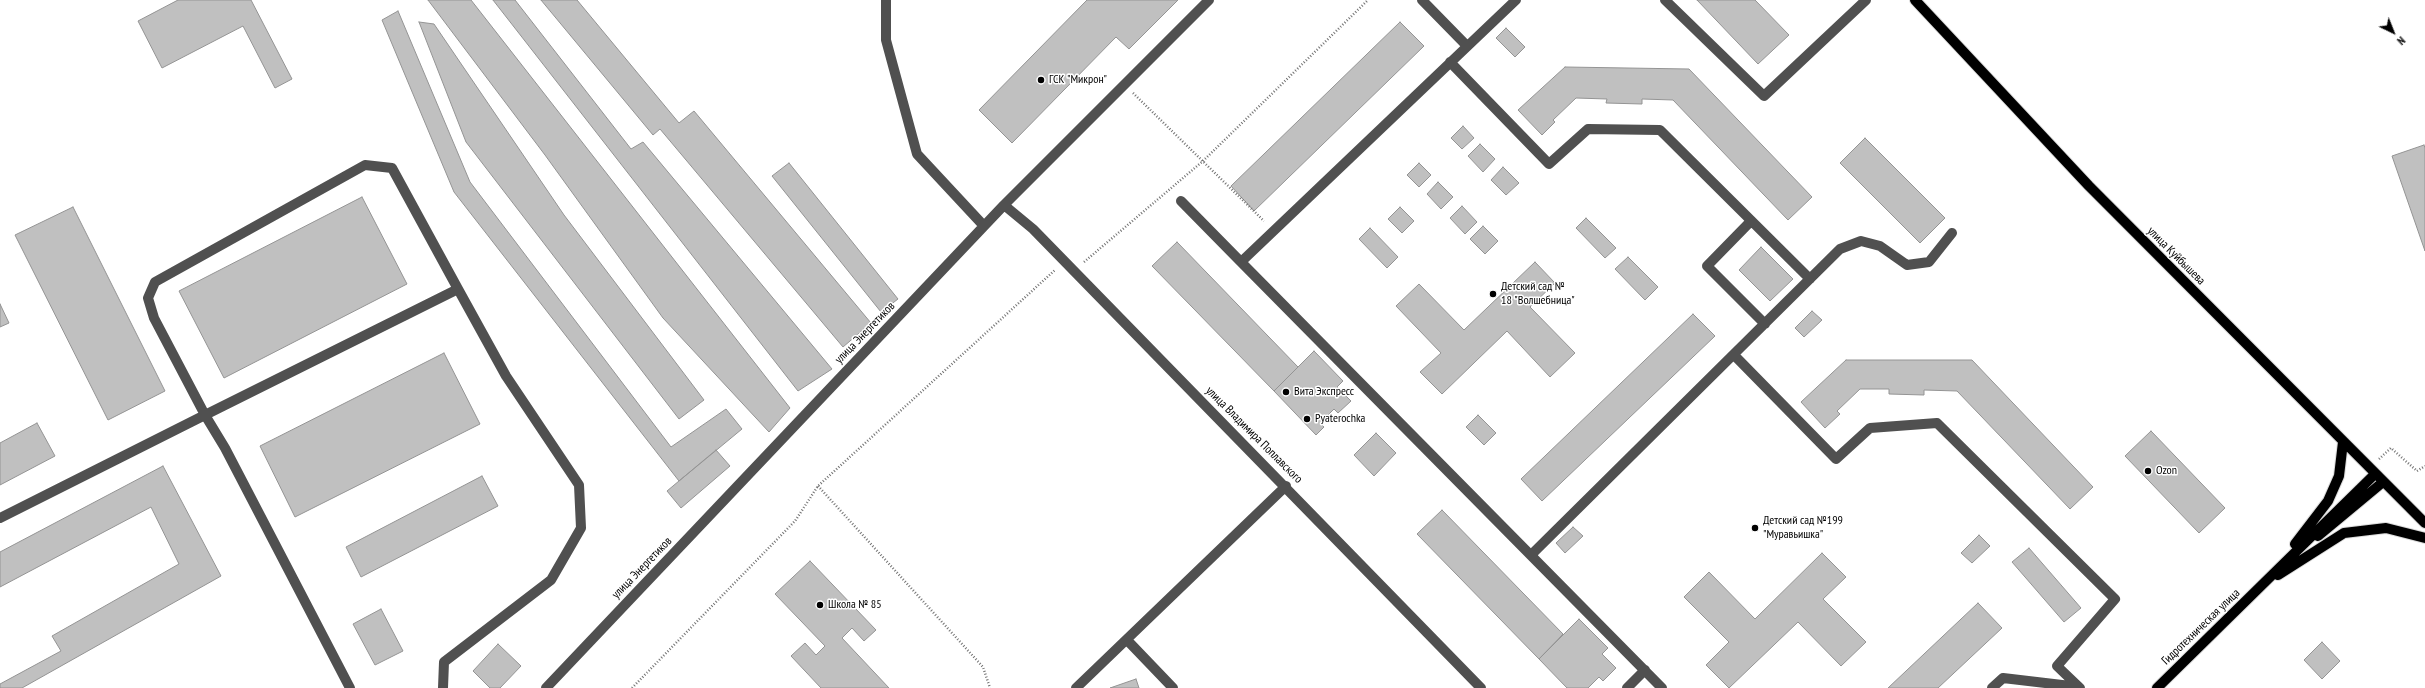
<!DOCTYPE html>
<html>
<head>
<meta charset="utf-8">
<style>
  body { margin:0 }
  #map { position:relative; width:2425px; height:688px; overflow:hidden; background:#fff; font-family:"PT Sans Narrow",sans-serif }
  canvas { display:block }
  .north { position:absolute; left:2373px; top:12px; width:40px; height:40px; -webkit-text-stroke:3px #fff; paint-order:stroke; rotate:137deg; font-size:11px; font-weight:700; line-height:16px; text-align:center; color:#000 }
  .north::after { content:''; display:block; margin:auto; width:14px; height:18px; background:#000; clip-path:polygon(50% 0,100% 100%,50% 72%,0 100%) }
</style>
</head>
<body>
<div id="map">
<canvas width="2425" height="688"></canvas>
<div class="north">N</div>
</div>
<script>
const g = document.querySelector('canvas').getContext('2d');
g.lineJoin = 'round';
function paint(path, color) { g.fillStyle = color; g.fill(path, 'evenodd'); }
const toPath = rows => new Path2D(rows.map(r => 'M' + r).join(''));
function stroke(path, color, width, dash) { g.strokeStyle = color; g.lineWidth = width; g.lineCap = dash ? 'butt' : 'round'; g.setLineDash(dash || []); g.stroke(path); }
function write(font, color, halo, rows, align = 'center') {
  g.font = font + ' "PT Sans Narrow",sans-serif'; g.lineWidth = 3; g.setLineDash([]); g.textBaseline = 'middle'; g.strokeStyle = halo; g.fillStyle = color; for (const [text, x, y, turn = 0] of rows) {
    g.save(); g.translate(x, y); g.rotate((+turn || 0) * Math.PI / 180); g.textAlign = isNaN(turn) ? turn : align; if (halo) g.strokeText(text, 0, 0); g.fillText(text, 0, 0); g.restore();
  }
}
const building = toPath([
  [178,0,251,0,292,79,275,88,243,26,162,68,138,21,178,0],
  [428,0,471,0,790,408,769,432,663,318,545,155,428,0],
  [493,0,515,0,631,149,643,142,832,369,798,391,493,0],
  [541,0,577,0,679,123,694,111,871,323,843,347,660,129,653,135,541,0],
  [1087,0,1178,0,1129,49,1116,37,1012,143,979,110,1087,0],
  [1697,0,1755,0,1789,35,1758,64,1697,0],
  [398,11,470,182,671,447,726,409,742,429,679,481,454,192,382,20,398,11],
  [419,22,434,24,564,215,704,400,679,419,466,142,419,22],
  [1400,22,1424,46,1254,211,1231,186,1400,22],
  [1506,28,1525,47,1515,57,1496,38,1506,28],
  [1565,67,1689,69,1812,197,1788,220,1673,100,1642,99,1642,104,1606,103,1607,99,1576,98,1553,120,1555,122,1542,135,1518,110,1565,67],
  [1463,126,1474,138,1462,149,1451,138,1463,126],
  [1865,138,1945,218,1920,243,1840,163,1865,138],
  [1480,144,1495,159,1483,172,1468,156,1480,144],
  [2424,145,2425,148,2425,251,2392,156,2424,145],
  [789,163,898,299,881,312,772,176,789,163],
  [1419,163,1431,175,1419,187,1407,175,1419,163],
  [1503,167,1519,183,1506,195,1491,180,1503,167],
  [1438,182,1453,197,1441,209,1427,194,1438,182],
  [362,197,407,284,224,378,179,291,362,197],
  [1462,206,1477,222,1465,234,1450,218,1462,206],
  [73,207,165,391,108,420,15,235,73,207],
  [1400,207,1414,221,1402,233,1388,219,1400,207],
  [1586,218,1616,248,1605,258,1576,228,1586,218],
  [1483,226,1498,241,1485,254,1470,239,1483,226],
  [1370,228,1398,257,1387,268,1359,239,1370,228],
  [1177,242,1298,367,1274,391,1152,266,1177,242],
  [1761,247,1793,279,1770,301,1739,270,1761,247],
  [1628,257,1658,287,1645,300,1615,269,1628,257],
  [1535,262,1555,283,1530,307,1575,353,1550,377,1507,331,1442,394,1420,372,1441,353,1396,306,1419,284,1464,330,1535,262],
  [0,304,9,323,0,327,0,304],
  [1812,311,1822,320,1804,337,1795,328,1812,311],
  [1693,314,1715,336,1542,501,1521,479,1693,314],
  [1314,351,1343,381,1337,387,1351,401,1338,413,1334,409,1320,423,1324,427,1316,435,1274,391,1314,351],
  [444,353,480,424,295,517,260,446,444,353],
  [1846,360,1972,360,2093,487,2070,509,1957,391,1924,390,1924,395,1889,394,1889,389,1860,389,1837,411,1840,414,1825,428,1801,402,1846,360],
  [1478,415,1496,433,1484,445,1466,427,1478,415],
  [37,423,55,456,0,485,0,443,37,423],
  [2151,431,2225,508,2199,533,2125,456,2151,431],
  [1376,433,1396,453,1374,476,1354,455,1376,433],
  [716,450,730,466,681,508,667,491,716,450],
  [163,466,221,576,22,688,0,688,0,684,61,651,52,636,179,564,151,507,0,587,0,552,163,466],
  [482,476,498,506,361,577,346,547,482,476],
  [1442,510,1563,634,1539,659,1417,534,1442,510],
  [1573,527,1583,536,1565,553,1556,543,1573,527],
  [1979,535,1990,546,1972,563,1961,553,1979,535],
  [2029,548,2081,608,2064,622,2012,562,2029,548],
  [1822,553,1846,577,1823,599,1866,642,1841,666,1798,622,1729,688,1706,665,1729,642,1684,597,1709,572,1755,619,1822,553],
  [810,561,876,630,864,641,852,628,842,638,889,688,821,688,791,656,805,643,816,655,825,646,775,594,810,561],
  [1978,603,2002,628,1938,688,1888,688,1978,603],
  [381,609,403,651,375,665,353,624,381,609],
  [1579,619,1608,648,1602,654,1616,668,1603,681,1599,677,1588,688,1567,688,1539,659,1579,619],
  [2322,642,2340,661,2322,679,2304,660,2322,642],
  [498,644,521,666,500,688,490,688,473,671,498,644],
  [1136,679,1139,688,1110,688,1136,679]
]);
const path = toPath([
  [1133,93,1264,221],
  [1084,262,1203,161,1368,0],
  [2379,459,2391,448,2417,471,2425,466],
  [818,486,983,667,990,688],
  [632,688,795,521,818,486,1055,270]
]);
const minor = toPath([
  [886,0,886,40,917,154,984,226],
  [1422,0,1467,46],
  [1665,0,1764,96,1866,0],
  [1450,62,1549,164,1588,129,1660,130,1810,279],
  [1181,201,1241,262,1516,0],
  [1004,205,1033,229,1481,688],
  [1751,221,1707,266,1765,324],
  [1241,262,1662,688],
  [1734,355,1836,459,1870,428,1937,423,2115,599,2057,666,2080,688],
  [0,518,205,415,225,448,350,688],
  [1531,555,1840,249,1861,241,1880,246,1907,265,1929,262,1952,233],
  [1127,640,1173,688],
  [443,688,444,662,551,580,581,528,579,485,506,376,458,289,392,168,365,165,155,282,148,298,154,318,205,415,458,289],
  [546,688,1004,205,1209,0],
  [1076,688,1286,486],
  [1627,688,1645,670],
  [1992,688,2003,678,2079,687]
]);
const major = toPath([
  [1915,0,2089,186,2425,523],
  [2318,536,2383,482],
  [2295,544,2328,501,2339,476,2343,442],
  [2278,575,2344,533,2386,528,2425,538],
  [2157,688,2375,474]
]);
const markers = [
  [1041,80,4,"#000"],
  [1493,294,4,"#000"],
  [1286,392,4,"#000"],
  [1307,419,4,"#000"],
  [2148,471,4,"#000"],
  [1755,528,4,"#000"],
  [820,605,4,"#000"]
];
const poiNames = [
  ["ГСК \"Микрон\"",1049,80],
  ["Детский сад №",1501,287],
  ["18 \"Волшебница\"",1501,301],
  ["Вита Экспресс",1294,392],
  ["Pyaterochka",1315,419],
  ["Ozon",2156,471],
  ["Детский сад №199",1763,521],
  ["\"Муравьишка\"",1763,535],
  ["Школа № 85",828,605]
];
const streetNames = [
  ["улица Куйбышева",2176,256,45],
  ["улица Энергетиков",865,333,-46],
  ["улица Владимира Поплавского",1254,435,45],
  ["улица Энергетиков",642,568,-46],
  ["Гидротехническая улица",2201,627,-44]
];
paint(building, '#c0c0c0');
stroke(building, '#949494', 1);
stroke(major, '#dbdbdb', 12);
stroke(path, '#727272', 2.5, [1, 2]);
stroke(minor, '#505050', 10);
stroke(major, '#000', 10);
for (const [x, y, r, color] of markers) { const dot = new Path2D(); dot.arc(x, y, r, 0, 2 * Math.PI); g.fillStyle = color; g.fill(dot); stroke(dot, '#fff', 1.5); }
write('12px', '#000', '#fff', poiNames, 'left');
write('12px', '#000', '#fff', streetNames);
</script>
</body>
</html>
